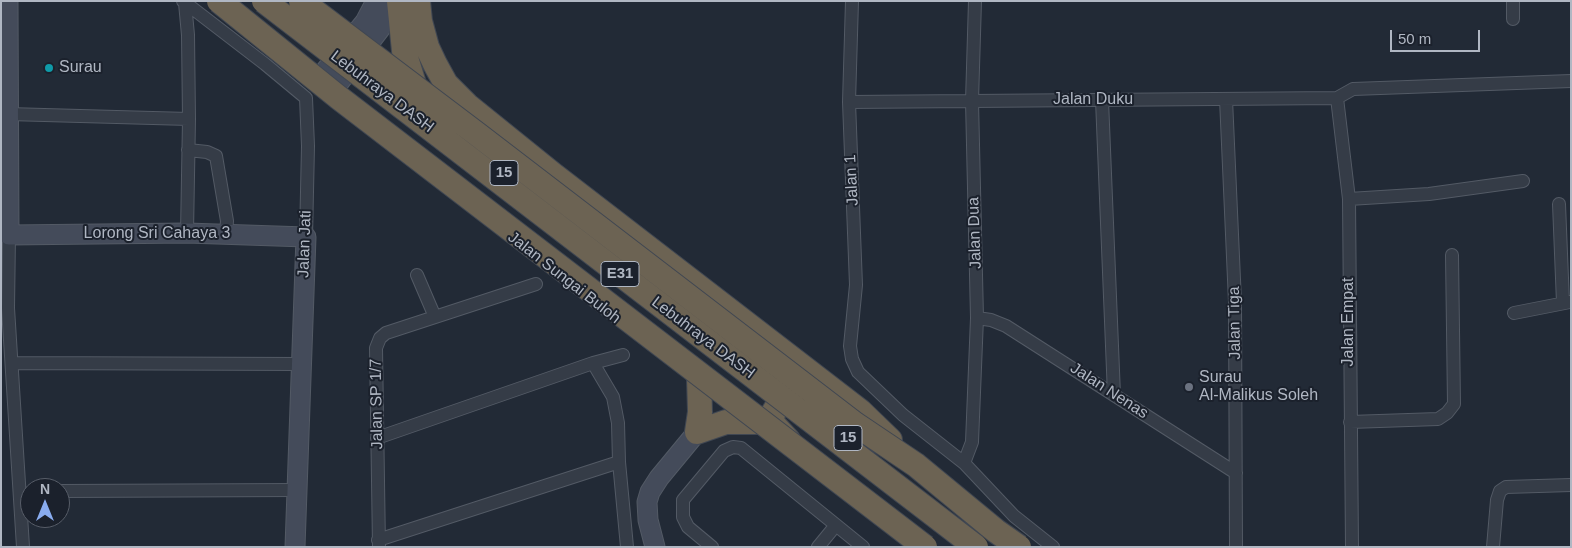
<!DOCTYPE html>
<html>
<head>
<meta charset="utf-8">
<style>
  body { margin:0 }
  #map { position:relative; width:1572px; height:548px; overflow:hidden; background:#222a36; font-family:Helvetica,sans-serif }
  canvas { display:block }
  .frame { position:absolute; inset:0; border:2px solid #b0b7c3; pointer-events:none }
  .north { position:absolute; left:20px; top:478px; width:50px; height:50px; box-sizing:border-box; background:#1b212c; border:1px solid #575d68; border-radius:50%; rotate:0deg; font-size:14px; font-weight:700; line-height:20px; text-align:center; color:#b0b7c3 }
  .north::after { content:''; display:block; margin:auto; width:18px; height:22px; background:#89acef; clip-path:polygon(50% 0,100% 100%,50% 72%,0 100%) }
  .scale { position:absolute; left:1390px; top:30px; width:90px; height:22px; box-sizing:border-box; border:2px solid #b0b7c3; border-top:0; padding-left:6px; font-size:15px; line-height:18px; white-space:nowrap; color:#b0b7c3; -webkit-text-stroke:4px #1b212c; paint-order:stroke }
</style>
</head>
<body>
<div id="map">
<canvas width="1572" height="548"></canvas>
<div class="frame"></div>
<div class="north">N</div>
<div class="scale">50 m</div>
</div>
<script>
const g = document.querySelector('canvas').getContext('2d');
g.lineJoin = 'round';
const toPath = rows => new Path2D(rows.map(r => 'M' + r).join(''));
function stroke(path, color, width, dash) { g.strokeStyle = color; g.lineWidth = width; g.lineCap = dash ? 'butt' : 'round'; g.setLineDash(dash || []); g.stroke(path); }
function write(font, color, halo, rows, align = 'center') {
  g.font = font + ' Helvetica,sans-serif'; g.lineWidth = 4; g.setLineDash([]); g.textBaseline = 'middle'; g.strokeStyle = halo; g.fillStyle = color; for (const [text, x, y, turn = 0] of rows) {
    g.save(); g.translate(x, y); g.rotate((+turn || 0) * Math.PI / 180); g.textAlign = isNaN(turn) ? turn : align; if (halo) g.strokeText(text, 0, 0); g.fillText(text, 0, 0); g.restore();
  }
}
const street = toPath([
  [183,1,265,64,306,98,308,146,306,237],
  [852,1,849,102,856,285,850,346,852,359,858,372,903,415,964,463,1014,516,1053,547],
  [1513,1,1513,19],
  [185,3,188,35,189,119,187,233],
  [1337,98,1349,199,1352,547],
  [1337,98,1353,89,1571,81],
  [1226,99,1235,302,1236,547],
  [1102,100,1114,395],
  [849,102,1337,98],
  [8,114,189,119],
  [188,150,207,152,216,156,227,221,226,233],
  [1349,199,1429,194,1523,181],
  [1559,204,1563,303],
  [9,235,8,308,23,547],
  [417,275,435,317],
  [1514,313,1570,302],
  [977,318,991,320,1006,326,1236,473],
  [12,363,301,364],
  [593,363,613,397,618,423,619,462,627,547],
  [1350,422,1438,419,1447,413,1454,404,1452,255],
  [377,438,593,363,623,355],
  [964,463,972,442,977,318,972,101,975,1],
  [60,491,297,490],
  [378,540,619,462],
  [379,547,376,348,380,338,386,333,536,284],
  [712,547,688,527,683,517,683,500,724,451,733,447,741,448,863,547],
  [818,547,836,525],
  [1493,547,1497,500,1500,491,1506,487,1571,485]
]);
const secondary = toPath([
  [8,1,9,235,187,233,306,237,295,547],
  [317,81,365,22,376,1],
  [331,93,380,29,391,11,394,1],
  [655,547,648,520,647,502,650,492,659,478,697,432]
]);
const highway = toPath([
  [399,1,404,51,418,97],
  [418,1,420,21,427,47,435,64,446,84,467,105,555,176,860,411,890,440],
  [699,378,700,412,697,432,726,422,758,422],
  [788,440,773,424,772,415,778,405,787,398,797,399]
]);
const highwayBridge = toPath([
  [219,1,338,97,925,547],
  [264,1,976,547],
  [301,1,477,134,855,424,916,465,996,531,1019,547]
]);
const markers = [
  [49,68,5,"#0f9aa8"],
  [1189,387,5,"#6b7280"]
];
const shields = [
  [504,173,28],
  [620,274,38],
  [848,438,28]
];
const shieldNames = [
  ["15",504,173],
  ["E31",620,274],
  ["15",848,438]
];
const poiNames = [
  ["Surau",59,68],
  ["Surau",1199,378],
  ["Al-Malikus Soleh",1199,396]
];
const streetNames = [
  ["Lebuhraya DASH",382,92,37],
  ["Jalan Duku",1093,100],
  ["Jalan 1",852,180,-93],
  ["Jalan Dua",975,233,-92],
  ["Lorong Sri Cahaya 3",157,234],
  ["Jalan Jati",305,244,-88],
  ["Jalan Sungai Buloh",564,278,38],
  ["Jalan Empat",1349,322,-90],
  ["Jalan Tiga",1235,323,-91],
  ["Lebuhraya DASH",703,338,37],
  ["Jalan Nenas",1109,391,33],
  ["Jalan SP 1/7",377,404,-91]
];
stroke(street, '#535a65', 14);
stroke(secondary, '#535a65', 21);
stroke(highway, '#404752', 26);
stroke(street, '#353c47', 12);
stroke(secondary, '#444b5a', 19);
stroke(highway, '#6c6353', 24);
stroke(highwayBridge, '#404752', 26, []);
stroke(highwayBridge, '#6c6353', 24);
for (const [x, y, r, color] of markers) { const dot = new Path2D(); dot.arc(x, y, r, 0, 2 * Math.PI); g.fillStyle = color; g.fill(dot); stroke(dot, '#1b212c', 2); }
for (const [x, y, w] of shields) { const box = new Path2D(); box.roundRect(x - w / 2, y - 12.5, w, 25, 4); g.fillStyle = '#1b212c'; g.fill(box); stroke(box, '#b0b7c3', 1); }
write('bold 15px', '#b0b7c3', null, shieldNames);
write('16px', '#b0b7c3', '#1b212c', poiNames, 'left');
write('16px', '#b0b7c3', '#1b212c', streetNames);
</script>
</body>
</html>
